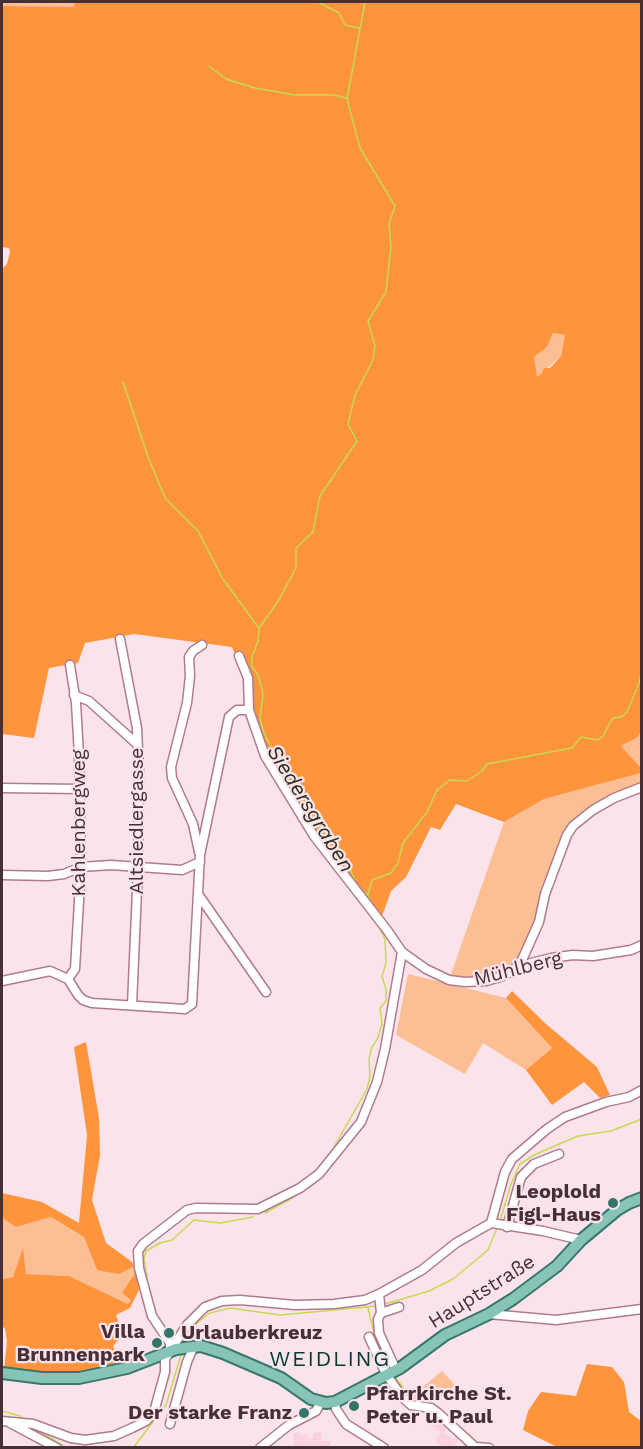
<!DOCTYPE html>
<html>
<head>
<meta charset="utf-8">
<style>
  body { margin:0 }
  #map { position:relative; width:643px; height:1449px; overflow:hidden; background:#fbe3eb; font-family:"Work Sans",sans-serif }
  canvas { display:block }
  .frame { position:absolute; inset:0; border:3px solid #463038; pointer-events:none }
</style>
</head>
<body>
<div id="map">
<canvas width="643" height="1449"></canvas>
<div class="frame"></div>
</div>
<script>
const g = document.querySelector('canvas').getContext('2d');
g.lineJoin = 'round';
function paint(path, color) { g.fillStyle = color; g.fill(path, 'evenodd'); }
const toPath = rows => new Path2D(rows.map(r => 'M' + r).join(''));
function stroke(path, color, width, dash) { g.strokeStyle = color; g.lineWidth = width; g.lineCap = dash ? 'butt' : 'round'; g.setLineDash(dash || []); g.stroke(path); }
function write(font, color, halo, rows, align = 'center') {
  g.font = font + ' "Work Sans",sans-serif'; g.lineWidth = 4.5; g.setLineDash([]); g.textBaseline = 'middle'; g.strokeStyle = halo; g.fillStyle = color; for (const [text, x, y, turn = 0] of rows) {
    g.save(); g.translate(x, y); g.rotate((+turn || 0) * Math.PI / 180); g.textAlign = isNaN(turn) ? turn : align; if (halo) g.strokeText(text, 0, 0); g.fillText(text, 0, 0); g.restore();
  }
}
const built = toPath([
  [432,1416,447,1427,444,1433,454,1439,459,1433,462,1436,453,1447,443,1447,437,1443,436,1440,441,1432,427,1422],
  [299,1432,300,1435,308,1434,309,1439,313,1438,313,1433,321,1432,322,1441,331,1441,329,1447,294,1447,293,1433]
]);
const green = toPath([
  [2,2,131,2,74,7,2,6],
  [553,333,565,335,561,356,536,378,534,357,547,347],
  [641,728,641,768,621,746,638,737],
  [641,773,641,788,635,789,573,826,522,960,500,977,449,980,504,822,544,799],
  [408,974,506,998,552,1048,526,1070,483,1043,465,1074,396,1035],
  [51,1217,84,1237,97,1270,132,1267,135,1273,123,1293,132,1299,128,1304,69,1276,26,1274,23,1250,13,1277,3,1279,2,1218,16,1227],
  [442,1371,455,1385,435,1402,416,1400,411,1397]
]);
const forest = toPath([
  [75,2,641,2,642,728,638,737,621,746,641,768,641,773,544,799,504,822,456,804,440,830,431,827,406,877,391,891,381,919,325,850,267,756,251,711,246,679,232,647,134,634,85,643,78,663,49,668,34,738,2,734,2,269,7,264,10,252,9,248,2,247,2,6,74,7],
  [553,333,565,335,561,356,550,368,544,368,542,373,537,377,534,357,547,347],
  [512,991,546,1024,597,1067,610,1095,600,1098,584,1082,552,1105,526,1070,552,1048,506,998],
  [86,1042,99,1118,100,1155,92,1200,106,1243,132,1262,136,1271,139,1290,130,1308,116,1315,123,1335,113,1346,120,1364,100,1371,77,1376,4,1370,7,1341,5,1328,2,1327,2,1278,3,1279,13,1277,23,1248,26,1274,69,1276,128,1304,131,1300,122,1293,135,1273,133,1267,119,1274,97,1270,84,1237,51,1217,16,1227,2,1218,2,1193,42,1202,79,1223,87,1135,74,1047],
  [587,1364,612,1367,624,1382,629,1412,641,1421,641,1447,557,1447,523,1430,528,1411,541,1392,576,1396]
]);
const stream = toPath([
  [318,2,339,13,345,25,359,28],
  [209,66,226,79,255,88,295,95,334,95,346,98],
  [123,382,148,457,165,498,198,531,223,579,258,627],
  [356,883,343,853,326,833,320,818,311,817,306,803,300,800,264,733,260,719,263,693,258,675,252,666,252,657,258,641,259,628,277,603,296,568,296,548,313,532,320,496,357,441,348,424,355,395,373,360,375,346,368,321,386,292,391,247,389,224,395,206,360,148,347,99,365,2],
  [366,892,372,904],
  [368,894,372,880,391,873,398,863,403,843,427,812,437,790,450,780,467,781,482,771,487,764,572,748,581,737,598,740,603,736,612,719,623,716,627,712,639,683,642,668],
  [334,1147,367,1089,370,1076,369,1059,372,1047,378,1038,382,1023,380,1008,386,1001,386,989,382,977,386,963,385,939,374,918],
  [309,1188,322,1177],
  [265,1213,294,1197],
  [500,1221,511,1184,520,1164,534,1155,578,1136,611,1131,642,1119],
  [147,1277,144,1259,146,1251,160,1243,172,1240,194,1220,220,1223,253,1217],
  [385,1304,429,1291,453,1279,488,1250,497,1228],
  [368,1308,374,1333,389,1368],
  [185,1342,187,1336,197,1323,210,1313,230,1308,280,1315,377,1306],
  [393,1375,414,1401,434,1404,478,1443],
  [2,1411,20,1416,23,1420],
  [34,1428,67,1448],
  [133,1448,166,1405,182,1352]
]);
const minor = toPath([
  [120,639,137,728,139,771,138,867,132,1005],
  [239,656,248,678,249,710,265,756,314,836,387,930,402,952,426,969,449,980,465,982,486,981,500,977,531,963,551,958,573,955,593,956,631,950,642,945],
  [74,695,89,701,137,744],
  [2,788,81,789],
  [199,852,193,824,172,778,171,767,187,703,190,676,189,657,193,651,202,645],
  [2,875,48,876,64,874,81,867,111,865,182,870,200,862],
  [198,894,266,992],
  [516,967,522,960,539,922,545,894,567,835,573,826,593,810,614,798,642,787],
  [68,979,75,969,81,867,79,755,76,703,70,665],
  [2,981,50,971,68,979,78,995,83,1000,92,1003,185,1009,192,1004,200,855,229,717,237,710,249,710],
  [491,1223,543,1231,581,1240],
  [507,1227,521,1177,534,1164,559,1154],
  [379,1294,381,1313,378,1319,379,1333,396,1370],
  [381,1313,399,1307],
  [489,1314,556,1320,642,1309],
  [369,1337,386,1374,402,1397,411,1405,431,1408,438,1413,476,1448],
  [170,1351,170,1343,152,1316,139,1268,138,1251,143,1244,187,1210,196,1208,258,1209,300,1188,319,1174,361,1122,377,1082,385,1049,402,952],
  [335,1402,336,1409,346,1424,384,1448],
  [2,1421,33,1424,71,1438,85,1440,114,1436,132,1428,146,1421,154,1412,165,1372,165,1359,187,1325,205,1307,222,1301,240,1300,295,1305,334,1304,365,1300,379,1294,422,1270,456,1243,491,1223,505,1172,512,1159,547,1129,565,1117,606,1102,629,1097,642,1090],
  [10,1423,57,1448],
  [170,1424,187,1362,194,1346],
  [476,1447,489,1448],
  [260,1448,289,1425,316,1411,321,1402]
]);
const major = toPath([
  [2,1373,42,1378,79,1378,127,1368,176,1349,201,1346,223,1353,281,1378,311,1399,326,1403,335,1402,400,1368,445,1335,489,1314,513,1299,557,1266,581,1240,617,1210,629,1203,642,1198]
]);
const markers = [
  [613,1203,6,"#337667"],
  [169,1333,6,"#337667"],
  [157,1343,6,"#337667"],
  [354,1406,6,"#337667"],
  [304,1413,6,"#337667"]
];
const streetNames = [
  ["Altsiedlergasse",137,821,-90],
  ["Kahlenbergweg",79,823,-90],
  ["Mühlberg",518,969,-14],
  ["Hauptstraße",482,1292,-32]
];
const poiNames = [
  ["Leoplold",601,1192],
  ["Figl-Haus",601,1215],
  ["Villa",145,1332],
  ["Brunnenpark",145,1355],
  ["Urlauberkreuz",181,1333,"left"],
  ["Pfarrkirche St.",366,1394,"left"],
  ["Peter u. Paul",366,1417,"left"],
  ["Der starke Franz",292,1413]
];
const waterNames = [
  ["Siedersgraben",310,809,58]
];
const quarterNames = [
  ["WEIDLING",330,1360]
];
paint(built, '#fad2df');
paint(green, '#fcbe93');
paint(forest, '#fe943c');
stroke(stream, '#c7d950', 1.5);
stroke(minor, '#af7b8d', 11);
stroke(major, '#3a766b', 14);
stroke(minor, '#fff', 8);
stroke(major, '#85c4b7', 10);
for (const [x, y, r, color] of markers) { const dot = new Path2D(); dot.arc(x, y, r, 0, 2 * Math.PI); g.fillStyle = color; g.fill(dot); stroke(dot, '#fbe3eb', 2); }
write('20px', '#463038', '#fbe3eb', streetNames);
write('bold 20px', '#463038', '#fbe3eb', poiNames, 'right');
write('italic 21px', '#2b2e18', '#fbe3eb', waterNames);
g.letterSpacing = '1.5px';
write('22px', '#003c31', '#fbe3eb', quarterNames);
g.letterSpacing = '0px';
</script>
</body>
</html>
